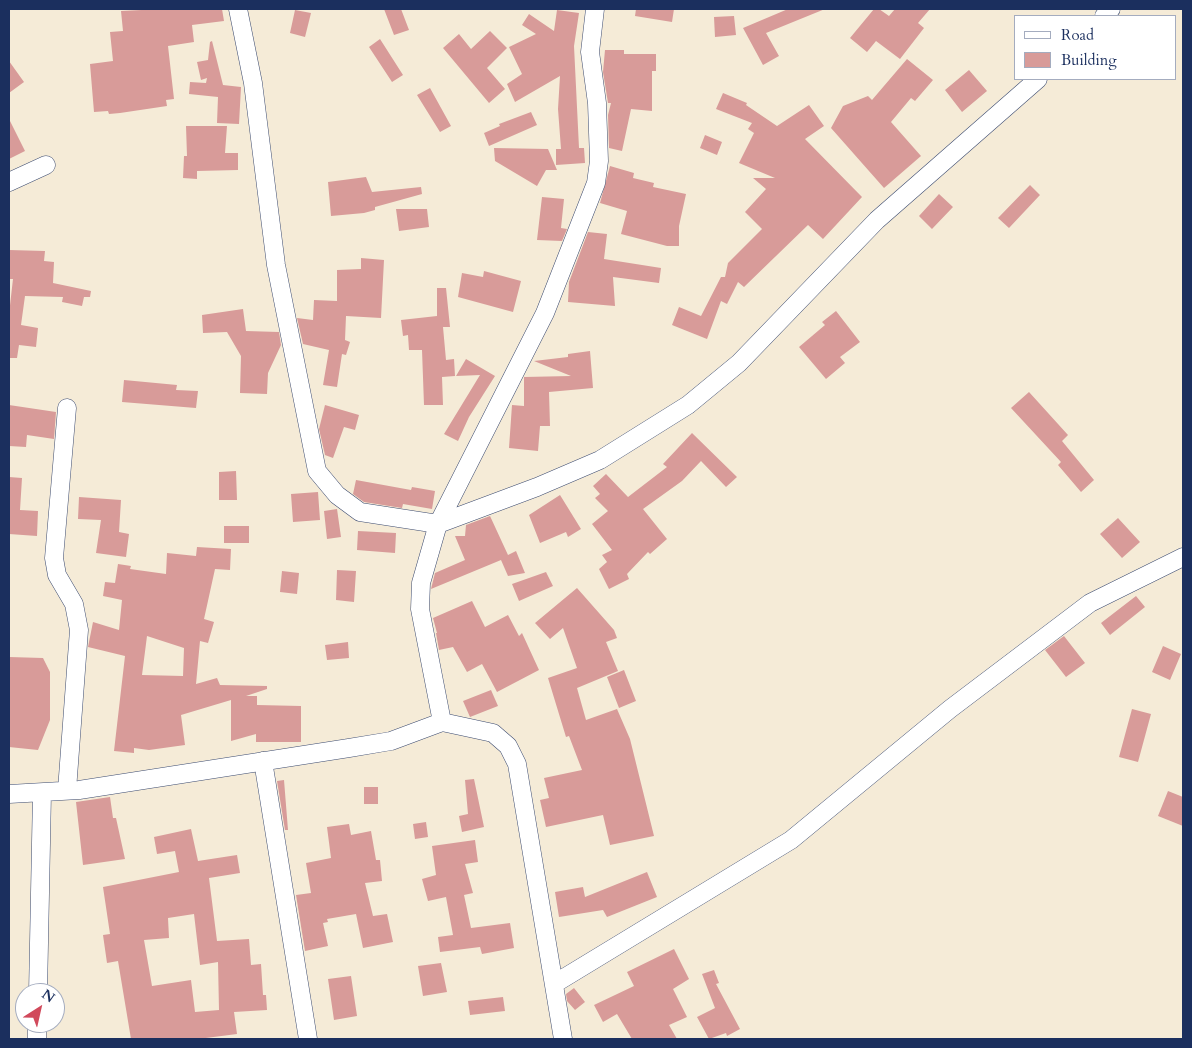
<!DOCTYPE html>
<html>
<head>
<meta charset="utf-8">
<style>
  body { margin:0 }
  #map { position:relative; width:1192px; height:1048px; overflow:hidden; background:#f5ebd7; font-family:Cardo,serif }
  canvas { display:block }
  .frame { position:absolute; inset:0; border:10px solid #1b2f5e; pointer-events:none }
  .legend { position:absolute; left:1014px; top:15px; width:162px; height:65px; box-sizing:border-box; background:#fff; border:1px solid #a4acbf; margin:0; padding:6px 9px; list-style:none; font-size:15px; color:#1b2f5e }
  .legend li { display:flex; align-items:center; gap:10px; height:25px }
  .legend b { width:25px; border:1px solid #a4acbf }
  .north { position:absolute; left:15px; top:983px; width:50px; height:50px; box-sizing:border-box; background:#fff; border:1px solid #a4acbf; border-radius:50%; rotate:35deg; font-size:14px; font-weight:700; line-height:20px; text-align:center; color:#1b2f5e }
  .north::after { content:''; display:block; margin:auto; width:18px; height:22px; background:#d1495b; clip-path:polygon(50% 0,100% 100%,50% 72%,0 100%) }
</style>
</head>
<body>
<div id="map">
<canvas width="1192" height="1048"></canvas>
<div class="frame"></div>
<ul class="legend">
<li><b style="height:6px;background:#fff"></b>Road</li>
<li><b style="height:14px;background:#d89b99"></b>Building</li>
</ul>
<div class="north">N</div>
</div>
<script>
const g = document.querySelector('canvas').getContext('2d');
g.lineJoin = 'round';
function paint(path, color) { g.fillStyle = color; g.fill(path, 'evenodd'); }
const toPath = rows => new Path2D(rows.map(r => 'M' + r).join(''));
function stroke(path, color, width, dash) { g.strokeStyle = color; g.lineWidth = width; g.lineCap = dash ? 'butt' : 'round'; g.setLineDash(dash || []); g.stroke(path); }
const building = toPath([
  [162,9,222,9,224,21,192,25,194,42,168,46,174,99,166,100,167,106,120,113,109,114,108,111,94,112,90,64,113,61,110,32,123,31,121,11],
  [384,9,401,9,409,30,394,35],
  [636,9,674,9,672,22,635,16],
  [788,9,825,9,766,33,779,56,763,65,743,28],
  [874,9,879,9,889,16,895,9,930,9,918,23,924,28,900,59,876,41,867,52,850,38],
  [295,10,311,13,305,37,290,33],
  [557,10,579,13,574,46,579,148,584,148,585,163,556,165,556,149,561,149,558,109,560,76,515,102,507,84,522,74,509,47,536,34,522,25,529,14,554,31],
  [734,16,736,35,715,37,714,17],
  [490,31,507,48,487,68,505,89,489,103,443,48,459,34,471,49],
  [380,39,403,75,392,82,369,47],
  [212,41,223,85,241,87,239,124,217,123,218,97,189,94,190,82,206,83,207,78,201,80,197,62,208,60,210,42],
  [605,50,624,50,624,54,656,54,656,71,652,71,652,111,631,109,622,151,609,148,608,115,611,103,608,103,603,72],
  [907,59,933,80,915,101,911,98,891,122,921,156,884,188,831,128,843,106,868,96,872,100],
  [9,61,24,82,9,93],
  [969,70,987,91,962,112,945,90],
  [430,88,451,126,440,132,417,95],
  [723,93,747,103,746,105,777,126,809,105,824,126,805,139,862,197,823,239,808,225,744,287,738,282,727,304,721,301,707,339,672,325,679,307,701,316,721,277,725,277,728,263,762,229,745,212,766,189,753,178,775,178,739,163,754,133,748,129,752,123,716,109],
  [531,112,537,125,489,146,484,133,500,126,499,124],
  [9,119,25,151,9,159],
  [186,126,227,126,225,153,238,153,238,170,197,171,197,179,183,178,184,156,187,156],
  [705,135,722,142,717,155,700,148],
  [494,148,548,149,557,170,546,170,537,186,495,161],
  [610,166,634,173,633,178,654,183,653,187,686,194,679,226,679,246,667,246,621,234,627,211,600,203],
  [366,177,372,192,421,187,422,194,375,207,375,210,364,213,331,216,328,182],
  [1030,185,1040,195,1009,228,998,218],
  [939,194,953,207,932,229,919,216],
  [542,197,564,199,561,228,567,229,562,241,537,240],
  [396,209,427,209,429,227,399,231],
  [588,232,607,234,604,259,661,268,659,283,613,277,615,306,568,302,569,282],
  [9,250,45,251,44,261,54,262,53,283,91,291,90,297,84,297,82,306,62,302,63,297,25,296,21,325,38,328,36,347,19,345,17,358,9,358,9,314,13,279,9,279],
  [361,258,384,260,381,318,346,316,345,340,350,342,346,355,342,354,337,387,323,385,329,350,303,344,297,318,313,320,314,300,337,301,337,270,361,269],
  [484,271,521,281,513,312,458,297,462,273,483,277],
  [437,288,446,288,450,327,443,327,446,360,454,359,455,376,442,377,443,405,424,405,422,350,409,350,408,335,403,336,401,320,437,316],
  [243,309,246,331,279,332,281,345,268,373,267,394,240,393,241,356,227,332,203,333,202,315],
  [836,311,860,342,840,357,845,363,826,379,799,347,825,325,822,322],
  [590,351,593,388,549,392,550,426,540,426,538,451,509,448,512,405,524,406,524,377,571,376,534,361,568,357,568,354],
  [466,359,495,376,469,417,458,441,444,434,480,375,456,376],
  [124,380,177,385,176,390,198,391,196,408,122,402],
  [1029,392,1068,435,1062,441,1094,480,1081,492,1058,465,1061,462,1011,408],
  [9,405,56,412,54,439,27,435,26,447,9,446],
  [325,405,359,415,355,430,344,427,333,458,325,455,319,429],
  [692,433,737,477,726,487,701,461,682,481,643,509,667,539,650,554,648,552,627,574,629,579,609,589,599,569,607,562,602,555,612,550,592,524,608,511,595,498,600,494,593,486,606,474,628,497,667,467,663,464],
  [236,471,237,500,219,500,219,472],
  [9,477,22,478,20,510,38,511,37,536,9,534],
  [356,480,411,490,412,487,435,491,432,509,403,504,402,508,364,502,353,494],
  [318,492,320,520,293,522,291,494],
  [560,495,581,529,568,537,566,532,540,543,529,515],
  [79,497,121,500,119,532,129,534,126,557,96,553,101,520,78,519],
  [337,509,341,537,327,539,324,511],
  [490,516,508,555,516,551,525,573,508,576,501,560,431,589,435,573,465,560,455,536,465,536,466,525],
  [1118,518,1140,542,1122,558,1100,534],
  [224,526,249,526,249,543,224,543],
  [358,531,396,533,395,553,357,550],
  [197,547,231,549,230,570,215,569,204,619,214,622,208,643,200,641,196,684,217,678,220,685,267,686,267,689,246,696,257,696,257,705,301,706,301,742,256,742,256,734,231,741,231,700,181,715,185,745,149,750,134,748,134,753,114,751,125,656,88,647,93,622,119,630,122,600,103,596,105,582,115,583,118,564,131,566,130,569,166,574,167,553,196,556],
  [147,636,184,648,183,676,142,675],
  [337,570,356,571,354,602,336,600],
  [282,571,299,573,297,594,280,592],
  [546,572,553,586,519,601,512,584],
  [577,588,614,630,617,638,606,642,618,671,577,688,586,720,617,709,630,739,654,836,610,845,603,815,546,827,540,800,549,798,544,778,582,770,569,736,566,737,548,678,577,668,563,628,550,639,535,623],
  [1136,596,1145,607,1110,635,1101,623],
  [472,601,485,627,508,615,519,636,522,633,539,670,497,692,482,664,467,672,453,647,439,650,436,633,437,633,433,618],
  [1064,636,1085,663,1066,677,1045,650],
  [348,642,349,658,327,660,325,645],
  [1163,646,1181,654,1170,680,1152,672],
  [9,657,43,658,50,672,50,720,38,750,9,747],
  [624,670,636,701,619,708,607,677],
  [491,690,498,706,470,717,463,701],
  [1132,709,1151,714,1138,762,1119,757],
  [474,779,484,827,462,832,459,816,468,814,465,780],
  [284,780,288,830,285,830,277,781],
  [364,787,378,787,378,804,364,804],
  [1168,791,1183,797,1183,826,1158,816],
  [110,797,113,818,116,818,125,859,83,865,76,802],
  [426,822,428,837,415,839,413,824],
  [349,824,351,835,371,831,376,860,380,860,382,881,365,883,373,916,387,914,393,942,363,948,356,914,327,919,328,922,323,923,328,946,305,951,296,895,311,893,306,863,331,858,327,827],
  [191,829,198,861,237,855,240,873,209,878,217,941,249,939,251,965,261,964,263,995,266,995,267,1010,234,1012,237,1034,198,1039,131,1039,118,961,107,963,103,935,110,934,103,887,179,872,175,851,157,854,154,837],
  [194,914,200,965,218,962,219,1010,195,1012,191,980,152,986,144,940,169,938,168,918],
  [475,840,478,862,465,864,473,893,464,895,471,928,510,923,514,948,482,954,480,947,440,952,438,937,453,935,446,897,428,901,422,879,436,875,432,846],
  [647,872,657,897,607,917,603,910,559,917,555,892,583,887,585,897],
  [674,949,689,979,673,989,687,1017,669,1025,677,1039,632,1039,617,1014,603,1022,594,1005,634,986,627,972],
  [441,963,447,992,423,996,418,966],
  [714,970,719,983,716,984,740,1029,727,1036,726,1033,709,1039,697,1017,715,1008,702,974],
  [351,976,357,1016,334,1020,328,979],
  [574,988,585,1002,575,1010,567,1001,566,994],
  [503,997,505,1011,470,1015,468,1001]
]);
const minor = toPath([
  [238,9,253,83,276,265,317,471,337,495,360,512,438,524,537,487,600,460,688,405,739,363,877,220,1038,79],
  [1104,16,1111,9],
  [9,182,46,165],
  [67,408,54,558,57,575,74,604,79,630,67,790],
  [442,722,420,609,421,583,438,524,545,313,596,183,599,161,597,103,590,52,595,9],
  [263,761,308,1039],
  [9,794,79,790,349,748,391,741,442,722,493,733,508,746,517,764,563,1039],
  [554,984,791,840,950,709,1090,603,1183,557],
  [38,993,42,793],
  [37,1039,37,1023]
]);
paint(building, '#d89b99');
stroke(minor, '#3c4b70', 19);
stroke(minor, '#fff', 18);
</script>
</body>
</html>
